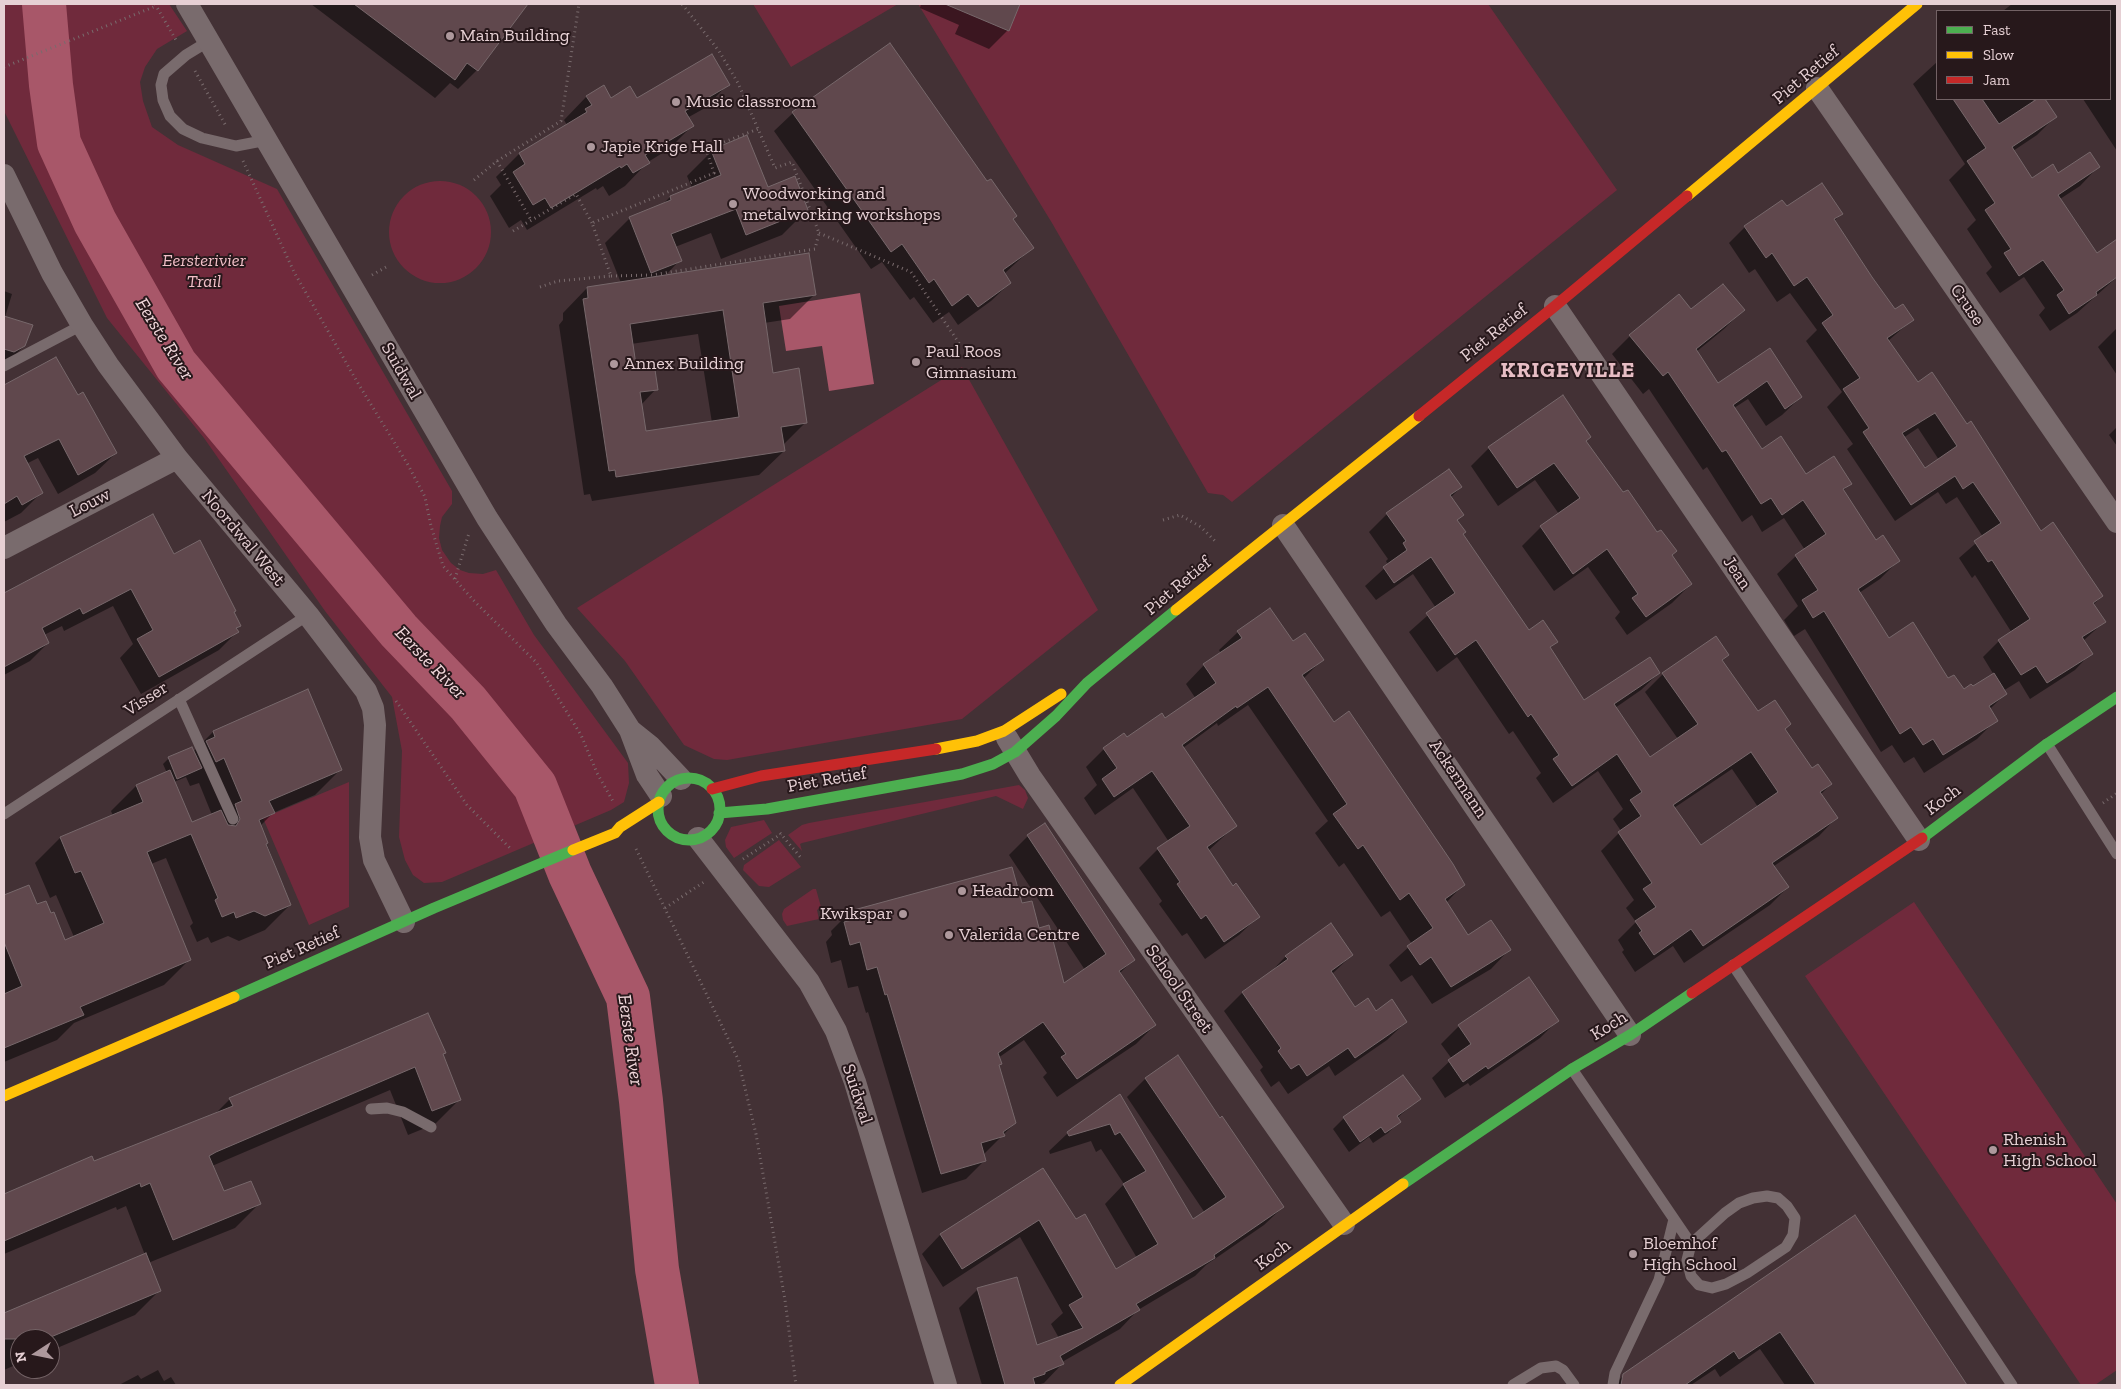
<!DOCTYPE html>
<html>
<head>
<meta charset="utf-8">
<style>
  body { margin:0 }
  #map { position:relative; width:2121px; height:1389px; overflow:hidden; background:#433135; font-family:"Zilla Slab",serif }
  canvas { display:block }
  .frame { position:absolute; inset:0; border:5px solid #e6d0d4; pointer-events:none }
  .legend { position:absolute; left:1936px; top:10px; width:175px; height:90px; box-sizing:border-box; background:#27181b; border:1px solid #736265; margin:0; padding:6px 9px; list-style:none; font-size:15px; color:#e6d0d4 }
  .legend li { display:flex; align-items:center; gap:10px; height:25px }
  .legend b { width:25px; border:1px solid #736265 }
  .north { position:absolute; left:10px; top:1329px; width:50px; height:50px; box-sizing:border-box; background:#27181b; border:1px solid #736265; border-radius:50%; rotate:259deg; font-size:14px; font-weight:700; line-height:20px; text-align:center; color:#e6d0d4 }
  .north::after { content:''; display:block; margin:auto; width:18px; height:22px; background:#ad989c; clip-path:polygon(50% 0,100% 100%,50% 72%,0 100%) }
</style>
</head>
<body>
<div id="map">
<canvas width="2121" height="1389"></canvas>
<div class="frame"></div>
<ul class="legend">
<li><b style="height:6px;background:#4caf50"></b>Fast</li>
<li><b style="height:6px;background:#ffc107"></b>Slow</li>
<li><b style="height:6px;background:#c62828"></b>Jam</li>
</ul>
<div class="north">N</div>
</div>
<script>
const g = document.querySelector('canvas').getContext('2d');
g.lineJoin = 'round';
function paint(path, color) { g.fillStyle = color; g.fill(path, 'evenodd'); }
const toPath = rows => new Path2D(rows.map(r => 'M' + r).join(''));
function stroke(path, color, width, dash) { g.strokeStyle = color; g.lineWidth = width; g.lineCap = dash ? 'butt' : 'round'; g.setLineDash(dash || []); g.stroke(path); }
function write(font, color, halo, rows, align = 'center') {
  g.font = font + ' "Zilla Slab",serif'; g.lineWidth = 4; g.setLineDash([]); g.textBaseline = 'middle'; g.strokeStyle = halo; g.fillStyle = color; for (const [text, x, y, turn = 0] of rows) {
    g.save(); g.translate(x, y); g.rotate((+turn || 0) * Math.PI / 180); g.textAlign = isNaN(turn) ? turn : align; if (halo) g.strokeText(text, 0, 0); g.fillText(text, 0, 0); g.restore();
  }
}
const green = toPath([
  [4,4,169,4,187,31,157,49,145,67,140,82,143,101,152,127,178,145,277,189,452,491,452,504,442,517,440,526,439,538,442,550,451,563,460,570,469,573,483,574,496,570,534,635,628,763,629,783,624,802,611,810,442,882,424,883,413,875,405,860,399,837,402,751,392,697,325,611,204,438,107,318,4,111],
  [753,4,898,4,791,67],
  [918,4,972,4,1008,31,1020,4,1488,4,1617,190,1232,502,1223,495,1208,493,1052,223],
  '389 232a51 51 0 1 1 102 0a51 51 0 1 1-102 0Z',
  [962,367,1098,610,962,719,727,760,714,759,684,745,625,661,577,608],
  [349,782,349,907,309,925,263,818],
  [1019,785,1025,790,1028,798,1023,809,996,796,802,843,800,844,802,851,788,835,802,825,809,823],
  [764,820,772,833,734,858,726,847,725,840,731,827],
  [779,840,801,867,769,887,759,886,743,870,744,865],
  [813,889,816,889,821,907,817,910,819,919,787,926,783,920,782,914,784,909],
  [1914,902,2117,1204,2117,1370,2095,1385,2081,1385,1805,976]
]);
const water = toPath([
  [860,293,874,384,829,391,822,346,786,351,779,306]
]);
const shadow = toPath([
  [311,4,527,4,477,70,458,89,450,83,435,98],
  [921,4,1018,4,1008,30,989,49,955,34,959,25,920,8],
  [2012,4,2117,4,2117,151,2083,99,2110,99,2110,11,2003,11],
  [1937,62,1937,99,2032,99,2034,102,2043,99,2055,117,2037,135,2013,151,2032,179,2098,167,2080,186,2060,199,2097,254,2117,241,2117,277,2077,313,2050,331,2039,315,2045,308,2024,277,2000,293,1986,273,1992,267,1967,229,1976,220,1949,180,1965,164,1913,84],
  [728,84,705,108,687,118,692,126,669,149,648,162,625,186,609,196,603,186,597,190,596,188,527,230,521,220,509,228,490,196,501,185,496,177,519,154,567,125,564,120,587,96,636,100],
  [793,113,987,183,1016,216,1012,220,1032,248,1004,274,1010,283,991,301,958,325,949,312,933,323,914,297,910,300,882,262,871,269,774,131],
  [712,151,767,189,807,210,782,235,721,259,711,233,675,247,680,260,664,277,815,294,790,319,764,323,772,374,806,422,783,445,784,451,759,475,592,501,590,494,584,495,559,325,563,320,563,313,587,288,621,283,605,243,630,218,662,205,670,197,692,188,687,176],
  [698,334,712,423,644,433,641,405,656,389,635,367,631,344],
  [1787,208,1841,214,1834,221,1895,311,1912,320,1888,341,1917,384,2041,532,2102,596,2093,605,2104,622,2083,641,2091,653,2075,670,2030,699,2019,681,2003,691,2005,694,1989,710,1996,720,1977,739,1924,773,1914,757,1904,763,1892,745,1881,752,1805,629,1794,636,1784,620,1798,606,1777,574,1796,556,1805,550,1784,518,1762,532,1752,515,1742,522,1707,467,1703,470,1649,389,1643,394,1612,354,1630,336,1691,311,1743,310,1724,329,1696,352,1718,384,1769,350,1801,397,1782,415,1766,426,1748,399,1734,408,1762,450,1805,476,1850,483,1843,491,1876,541,1898,561,1880,579,1859,593,1888,639,1963,691,1973,688,1994,675,1983,657,1999,641,2012,633,1975,575,1972,578,1959,558,1983,537,1957,497,1946,504,1938,492,1895,521,1847,449,1853,444,1827,407,1842,392,1806,341,1817,330,1790,293,1777,302,1755,269,1749,273,1729,243,1745,227],
  [1918,428,1939,460,1925,470,1903,438],
  [4,291,12,294,5,317,24,346,4,366],
  [2117,328,2117,375,2098,347],
  [56,359,78,396,116,453,95,473,58,494,38,458,26,464,41,493,21,513,4,522,4,386],
  [2117,427,2117,446,2109,435],
  [1585,441,1623,494,1657,534,1691,584,1672,603,1627,635,1615,618,1620,612,1588,567,1554,591,1522,546,1541,527,1559,514,1535,480,1498,506,1471,466,1489,448],
  [1461,487,1450,498,1462,535,1528,632,1556,641,1549,649,1584,702,1659,673,1641,690,1615,708,1650,759,1678,739,1645,692,1663,674,1727,655,1722,661,1758,713,1784,729,1811,770,1831,784,1820,795,1836,818,1819,836,1774,866,1788,887,1770,905,1684,963,1673,946,1635,972,1622,952,1624,950,1618,940,1636,922,1626,908,1634,900,1601,851,1621,831,1613,819,1623,809,1598,771,1553,803,1536,778,1541,773,1513,731,1509,734,1457,657,1437,672,1409,632,1436,608,1413,574,1376,600,1365,586,1388,565,1386,561,1388,559,1369,532,1387,514],
  [1732,769,1758,807,1700,847,1674,808],
  [174,556,233,613,239,625,236,629,237,632,219,650,141,694,120,658,133,644,113,606,64,631,62,626,44,635,48,643,30,661,4,675,4,594,31,581],
  [1238,632,1292,643,1322,660,1303,679,1334,723,1463,885,1446,903,1468,936,1509,950,1491,969,1432,1004,1412,975,1401,982,1389,965,1412,944,1390,911,1381,917,1344,863,1339,867,1315,833,1328,821,1248,705,1218,726,1217,723,1183,748,1235,826,1208,851,1233,887,1258,917,1239,935,1205,959,1187,933,1182,936,1159,904,1162,901,1139,868,1158,849,1169,842,1133,788,1095,815,1084,798,1097,785,1086,767,1104,749,1165,720,1196,699,1186,684,1204,665,1221,654,1219,650],
  [307,691,340,770,315,795,273,813,260,826,290,905,265,930,239,941,228,936,211,943,208,937,197,942,190,926,193,923,166,858,151,864,189,960,164,985,74,1023,57,1040,4,1062,4,897,29,886,36,906,65,942,74,937,56,895,50,898,35,863,60,838,113,816,111,811,136,786,167,773,163,764,169,758,193,752,213,732],
  [186,777,190,786,199,783,212,815,191,823,174,782],
  [1028,836,1133,960,1119,974,1155,1025,1136,1044,1057,1097,1043,1077,1047,1073,1024,1040,998,1058,1000,1064,998,1066,1015,1123,983,1155,985,1160,966,1179,922,1193,868,1012,866,1013,858,986,848,988,841,960,831,963,826,942,832,935,831,931,850,912,1021,905,1038,930,1063,985,1085,970,1009,855],
  [1352,955,1332,974,1355,1008,1406,1022,1387,1040,1335,1076,1329,1066,1288,1094,1279,1081,1271,1087,1260,1070,1263,1067,1224,1011,1243,992,1267,976,1286,956],
  [1528,979,1557,1021,1540,1038,1470,1086,1468,1083,1445,1098,1432,1078,1452,1059,1441,1044,1459,1026],
  [444,1053,442,1055,460,1099,435,1124,408,1135,390,1090,212,1166,223,1193,259,1204,235,1228,148,1263,160,1290,135,1315,50,1351,50,1339,20,1339,20,1363,4,1370,4,1314,145,1255,126,1206,117,1210,116,1207,4,1254,4,1195,91,1158,93,1163,215,1114,230,1099],
  [1177,1056,1283,1207,1264,1225,1206,1265,1195,1276,1138,1310,1120,1329,1062,1362,1062,1364,1044,1383,1037,1385,982,1385,959,1308,978,1289,1036,1347,1059,1338,1051,1324,1063,1313,1020,1237,943,1287,922,1254,940,1235,1043,1169,1075,1221,1116,1270,1137,1258,1105,1204,1124,1184,1101,1149,1096,1152,1091,1141,1050,1154,1049,1151,1068,1133,1120,1096,1193,1221,1205,1213,1127,1097,1145,1079],
  [1419,1099,1397,1118,1399,1122,1388,1133,1373,1143,1369,1137,1349,1152,1333,1129,1344,1118],
  [1854,1217,1966,1385,1785,1385,1760,1349,1720,1377,1715,1369,1691,1385,1614,1385,1623,1376],
  [158,1370,164,1381,171,1377,176,1385,119,1385,138,1375,141,1379]
]);
const river = toPath([
  [44,4,51,85,59,143,95,222,176,365,399,631,468,703,535,786,570,874,628,997,641,1101,657,1269,677,1385]
]);
const building = toPath([
  [354,4,528,4,478,71,467,63,455,80,354,4],
  [945,4,1020,4,1009,31,945,4],
  [890,43,987,181,991,179,1017,216,1013,219,1034,248,1003,270,1011,283,978,307,968,294,952,306,934,279,929,283,902,244,891,252,792,112,890,43],
  [712,54,730,85,685,111,694,126,645,155,650,163,633,173,627,164,621,168,620,166,551,208,545,198,533,205,513,172,525,164,519,153,587,112,585,109,592,105,586,96,604,85,611,98,630,86,637,98,712,54],
  [1953,99,1982,99,1999,124,2037,99,2045,99,2057,117,2012,147,2032,178,2053,164,2058,173,2090,152,2100,167,2058,195,2097,253,2117,239,2117,277,2096,292,2097,295,2069,314,2057,295,2064,290,2043,260,2019,276,2004,253,2011,249,1985,210,1995,203,1967,161,1986,148,1953,99],
  [747,135,768,187,795,176,808,210,746,235,736,209,671,234,682,261,651,273,629,217,671,200,670,196,721,175,711,150,747,135],
  [1822,183,1843,214,1834,219,1872,277,1895,309,1903,304,1914,320,1887,338,1918,382,1932,372,1967,424,1971,421,2041,531,2053,522,2103,596,2093,603,2106,622,2082,637,2093,654,2047,683,2036,666,2021,675,1998,640,2030,619,1992,560,1988,562,1974,541,2001,523,1973,482,1963,489,1955,476,1911,505,1863,432,1869,428,1843,389,1860,378,1822,323,1833,315,1807,277,1794,286,1772,253,1766,258,1744,226,1782,200,1787,206,1822,183],
  [1935,413,1957,446,1925,468,1902,433,1935,413],
  [809,253,816,295,763,303,773,373,799,368,807,423,781,427,785,451,616,477,615,470,609,471,583,299,588,298,587,287,809,253],
  [723,310,739,417,646,431,640,392,658,390,654,363,636,365,630,324,723,310],
  [1723,284,1745,310,1696,349,1718,383,1770,348,1802,397,1785,409,1767,381,1733,405,1762,449,1781,436,1806,474,1834,456,1852,484,1843,489,1876,540,1883,535,1900,561,1858,589,1889,638,1913,622,1948,678,1954,675,1964,689,1971,684,1973,686,1994,673,2007,694,1989,706,1998,721,1943,755,1933,739,1923,745,1911,727,1900,734,1824,611,1813,618,1802,600,1818,590,1795,555,1826,534,1803,500,1782,515,1771,498,1761,504,1726,450,1722,452,1668,372,1663,376,1629,335,1679,294,1691,309,1723,284],
  [4,316,33,325,25,346,14,352,4,349,4,316],
  [56,357,78,395,83,392,117,453,78,475,59,439,24,456,43,493,22,505,17,496,4,504,4,385,56,357],
  [1563,395,1591,437,1586,441,1623,492,1628,490,1657,532,1661,530,1677,551,1672,555,1692,584,1646,617,1632,598,1638,594,1607,549,1573,574,1540,526,1580,498,1554,463,1517,488,1488,447,1563,395],
  [1449,469,1462,487,1450,495,1464,515,1457,520,1466,532,1463,534,1529,630,1543,620,1558,642,1550,647,1584,700,1650,657,1660,673,1614,704,1650,757,1698,724,1662,673,1716,636,1729,655,1722,660,1758,711,1775,700,1791,724,1785,729,1812,768,1818,764,1832,784,1820,792,1838,818,1772,863,1789,887,1703,946,1691,929,1654,955,1639,933,1642,931,1635,921,1656,907,1643,889,1652,883,1618,832,1641,816,1630,800,1642,792,1617,754,1572,786,1553,759,1559,755,1531,714,1528,717,1476,640,1455,655,1426,613,1455,593,1431,557,1394,583,1383,567,1407,550,1403,543,1406,541,1386,513,1449,469],
  [1751,752,1778,792,1701,845,1673,805,1751,752],
  [153,514,174,554,200,540,236,611,234,612,241,626,236,628,239,632,159,677,137,639,153,630,131,589,83,614,80,608,42,628,49,643,4,667,4,593,153,514],
  [1270,608,1293,641,1305,633,1324,660,1302,675,1334,722,1349,711,1453,864,1465,885,1445,899,1468,935,1491,920,1510,948,1511,950,1451,987,1431,957,1420,965,1407,946,1433,928,1409,893,1400,900,1363,845,1358,849,1333,814,1347,804,1268,687,1237,708,1236,706,1182,745,1237,826,1207,847,1233,886,1236,883,1260,917,1224,942,1206,915,1201,919,1177,884,1180,882,1157,848,1190,826,1152,771,1114,797,1102,779,1117,768,1103,748,1124,733,1127,737,1162,713,1165,718,1216,683,1203,664,1242,638,1237,631,1270,608],
  [308,689,342,770,269,801,275,813,259,820,268,843,266,844,276,868,291,905,265,916,254,911,236,918,234,912,222,917,215,900,218,898,191,834,147,852,191,960,80,1007,84,1015,4,1048,4,994,22,986,4,942,4,895,29,885,37,904,46,901,51,913,54,912,65,940,104,923,81,871,75,873,60,837,143,802,136,785,170,770,192,822,221,810,228,825,236,826,240,819,235,804,242,801,224,758,216,762,206,741,215,737,213,731,308,689],
  [192,747,202,768,177,779,168,757,192,747],
  [1045,823,1135,960,1119,971,1156,1025,1077,1079,1061,1057,1066,1054,1043,1022,998,1053,1002,1064,999,1065,1016,1123,1003,1132,1005,1136,981,1143,986,1161,941,1174,887,994,885,995,877,967,867,970,860,942,850,945,844,922,852,920,850,911,1012,867,1022,903,1032,901,1039,928,1049,925,1064,983,1106,954,1027,835,1045,823],
  [1331,923,1353,955,1331,971,1355,1007,1368,998,1376,1011,1392,999,1407,1022,1355,1058,1348,1048,1307,1076,1299,1064,1291,1069,1278,1051,1281,1048,1242,992,1288,959,1285,956,1331,923],
  [1529,977,1559,1021,1488,1069,1486,1066,1463,1082,1448,1060,1471,1044,1458,1025,1529,977],
  [428,1013,446,1053,443,1054,461,1100,432,1111,415,1067,216,1152,209,1156,224,1191,251,1181,261,1204,173,1240,150,1183,141,1187,140,1183,4,1241,4,1194,92,1156,94,1161,233,1106,229,1098,428,1013],
  [1178,1055,1220,1118,1222,1116,1284,1207,1214,1255,1215,1258,1136,1304,1140,1310,1060,1356,1064,1364,1045,1372,1045,1374,1033,1378,1035,1385,1005,1385,977,1288,1017,1277,1037,1345,1083,1328,1069,1305,1083,1297,1039,1220,962,1269,940,1234,1043,1168,1076,1219,1085,1214,1116,1269,1158,1244,1123,1184,1146,1171,1120,1132,1115,1135,1110,1124,1069,1136,1067,1132,1120,1094,1193,1219,1226,1197,1145,1078,1178,1055],
  [1403,1075,1421,1099,1397,1116,1401,1122,1385,1133,1381,1127,1360,1142,1343,1117,1403,1075],
  [1855,1215,1967,1385,1816,1385,1780,1332,1739,1359,1734,1351,1685,1385,1621,1385,1623,1374,1855,1215],
  [146,1253,161,1291,46,1339,4,1339,4,1313,146,1253]
]);
const path = toPath([
  [155,4,176,40],
  [4,67,156,6],
  [195,71,226,126],
  [243,161,294,272,359,385,407,463,425,497,431,526,443,566,476,603,536,662,581,735,597,773,614,803],
  [497,161,531,220],
  [474,180,497,161,561,121,579,4],
  [513,231,576,194,592,223],
  [819,233,911,272,961,346],
  [372,275,388,266],
  [611,276,652,275,815,249,819,233,792,162,775,168,738,83,719,51,682,4],
  [540,287,558,281,611,276,592,223,714,173,706,149,758,129],
  [1163,520,1180,515,1201,527,1217,543],
  [455,579,469,533],
  [396,701,467,805,510,848],
  [2103,803,2117,793],
  [780,833,802,859],
  [636,849,738,1059,756,1134,785,1300,796,1385],
  [743,859,781,834],
  [665,908,704,882]
]);
const lane = toPath([
  [209,41,186,55,164,74,161,85,163,100,170,116,183,129,202,138,236,146,267,140],
  [4,366,82,325],
  [179,699,233,819],
  [2047,744,2117,854],
  [4,814,308,615],
  [1733,965,2012,1385],
  [1572,1069,1691,1244,1687,1260,1691,1276,1699,1285,1712,1288,1726,1284,1747,1273,1786,1247,1793,1235,1795,1218,1787,1206,1778,1198,1767,1196,1753,1198,1739,1203,1725,1213,1691,1244],
  [371,1109,387,1108,403,1112,431,1127],
  [1513,1385,1541,1368,1556,1366,1563,1370,1574,1385],
  [1613,1385,1615,1373,1659,1280,1674,1219]
]);
const street = toPath([
  [187,4,487,518,556,624,602,686,630,730,647,775,661,796],
  [1817,88,2117,522],
  [4,175,52,273,82,325,108,365,177,458,308,615,366,691,373,708,375,725,370,837,374,860,404,922],
  [1555,306,1919,840],
  [1283,525,1630,1035],
  [4,548,177,458],
  [630,730,650,746,681,779],
  [1007,738,1030,776,1344,1224],
  [698,838,809,982,836,1031,855,1082,946,1385]
]);
const fast = toPath([
  '658 809a31 31 0 1 1 62 0a31 31 0 1 1-62 0Z',
  [719,813,767,809,962,774,993,764,1015,752,1056,716,1087,683,1176,610],
  [1922,838,2047,744,2117,697],
  [234,997,434,908,573,850],
  [1403,1184,1572,1069,1630,1035,1692,993]
]);
const slow = toPath([
  [1687,196,1917,4],
  [1176,610,1419,416],
  [936,749,977,741,1004,731,1061,694],
  [573,850,615,833,620,827,659,802],
  [4,1096,234,997],
  [1120,1385,1403,1184]
]);
const jam = toPath([
  [1419,416,1555,306,1687,196],
  [712,789,761,776,936,749],
  [1692,993,1922,838]
]);
const markers = [
  [450,36,5,"#ad989c"],
  [676,102,5,"#ad989c"],
  [591,147,5,"#ad989c"],
  [733,204,5,"#ad989c"],
  [916,362,5,"#ad989c"],
  [614,364,5,"#ad989c"],
  [962,891,5,"#ad989c"],
  [903,914,5,"#ad989c"],
  [949,935,5,"#ad989c"],
  [1993,1150,5,"#ad989c"],
  [1633,1254,5,"#ad989c"]
];
const poiNames = [
  ["Main Building",460,36],
  ["Music classroom",686,102],
  ["Japie Krige Hall",601,147],
  ["Woodworking and",743,194],
  ["metalworking workshops",743,215],
  ["Paul Roos",926,352],
  ["Gimnasium",926,373],
  ["Annex Building",624,364],
  ["Headroom",972,891],
  ["Kwikspar",893,914,"right"],
  ["Valerida Centre",959,935],
  ["Rhenish",2003,1140],
  ["High School",2003,1161],
  ["Bloemhof",1643,1244],
  ["High School",1643,1265]
];
const streetNames = [
  ["Piet Retief",1806,75,-40],
  ["Cruse",1967,305,55],
  ["Piet Retief",1494,333,-39],
  ["Suidwal",401,371,60],
  ["Louw",90,503,-27],
  ["Noordwal West",243,538,50],
  ["Jean",1737,573,56],
  ["Piet Retief",1178,586,-40],
  ["Visser",146,699,-33],
  ["Ackermann",1458,779,56],
  ["Piet Retief",827,780,-10],
  ["Koch",1943,800,-37],
  ["Piet Retief",302,948,-24],
  ["School Street",1179,989,55],
  ["Koch",1609,1026,-32],
  ["Suidwal",857,1094,72],
  ["Koch",1273,1255,-37]
];
const parkNames = [
  ["Eersterivier",204,261],
  ["Trail",204,282]
];
const waterNames = [
  ["Eerste River",164,339,58],
  ["Eerste River",430,663,46],
  ["Eerste River",630,1040,82]
];
const districtNames = [
  ["KRIGEVILLE",1568,371]
];
paint(green, '#702a3c');
paint(water, '#a85769');
paint(shadow, '#0007');
stroke(river, '#a85769', 44);
paint(building, '#60484d');
stroke(building, '#77686b', 1);
stroke(path, '#796b6d', 3, [1, 4]);
stroke(lane, '#796b6d', 11);
stroke(street, '#796b6d', 22);
stroke(fast, '#4caf50', 11);
stroke(slow, '#ffc107', 11);
stroke(jam, '#c62828', 11);
for (const [x, y, r, color] of markers) { const dot = new Path2D(); dot.arc(x, y, r, 0, 2 * Math.PI); g.fillStyle = color; g.fill(dot); stroke(dot, '#27181b', 2); }
write('18px', '#e6d0d4', '#27181b', poiNames, 'left');
write('18px', '#e6d0d4', '#27181b', streetNames);
write('italic 18px', '#f1bfc7', '#27181b', parkNames);
write('italic 19px', '#f2d8dc', '#27181b', waterNames);
g.letterSpacing = '1px';
write('bold 22px', '#e7bdc4', '#27181b', districtNames);
g.letterSpacing = '0px';
</script>
</body>
</html>
